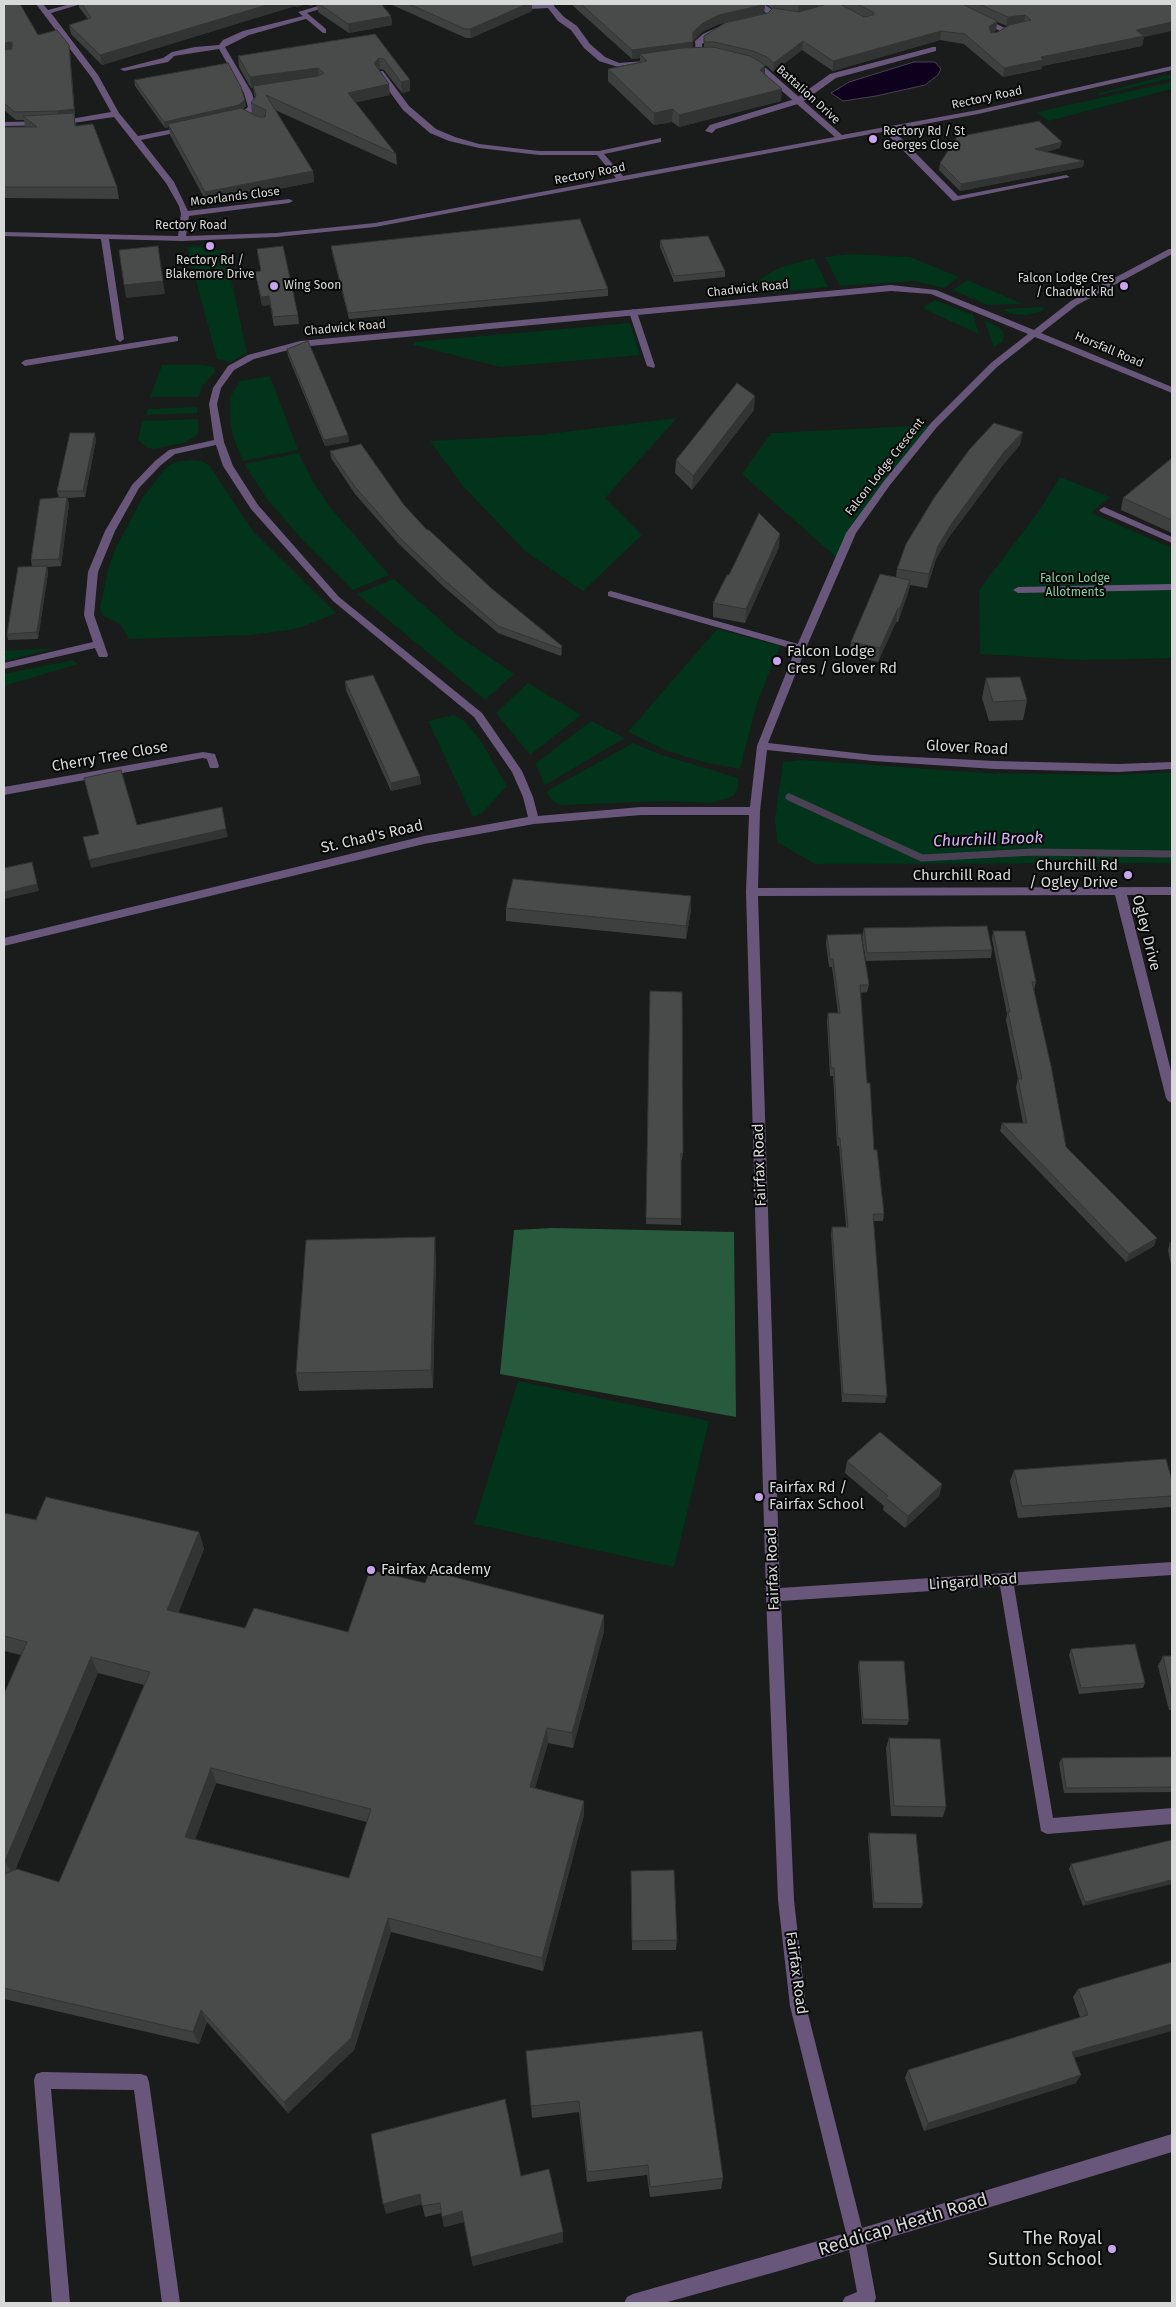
<!DOCTYPE html>
<html>
<head>
<meta charset="utf-8">
<style>
  body { margin:0 }
  #map { position:relative; width:1176px; height:2307px; overflow:hidden; background:#191c1a; font-family:"Fira Sans",sans-serif }
  canvas { display:block }
  .frame { position:absolute; inset:0; border:5px solid #d7d9d8; pointer-events:none }
</style>
</head>
<body>
<div id="map">
<canvas width="1176" height="2307"></canvas>
<div class="frame"></div>
</div>
<script>
const g = document.querySelector('canvas').getContext('2d');
g.lineJoin = 'round';
function paint(path, color) { g.fillStyle = color; g.fill(path, 'evenodd'); }
const toPath = rows => new Path2D(rows.map(r => 'M' + r).join(''));
function stroke(path, color, width, dash) { g.strokeStyle = color; g.lineWidth = width; g.lineCap = dash ? 'butt' : 'round'; g.setLineDash(dash || []); g.stroke(path); }
function write(font, color, halo, rows, align = 'center') {
  g.font = font + ' "Fira Sans",sans-serif'; g.lineWidth = 4; g.setLineDash([]); g.textBaseline = 'middle'; g.strokeStyle = halo; g.fillStyle = color; for (const [text, x, y, turn = 0] of rows) {
    g.save(); g.translate(x, y); g.rotate((+turn || 0) * Math.PI / 180); g.textAlign = isNaN(turn) ? turn : align; if (halo) g.strokeText(text, 0, 0); g.fillText(text, 0, 0); g.restore();
  }
}
const green = toPath([
  [1172,74,1172,78,1100,95,1096,94],
  [1172,82,1172,89,1048,121,1037,112],
  [201,246,205,251,225,250,247,353,231,362,217,359,187,247],
  [850,254,910,257,959,277,944,288,914,281,840,286,825,257],
  [814,258,828,287,767,293,760,279,779,268],
  [967,280,1023,304,988,305,953,290],
  [935,300,973,315,979,334,922,308],
  [1040,307,1045,308,1040,312,1027,315,1012,314,1002,309],
  [984,320,998,327,1003,332,1004,337,1002,342,994,347],
  [630,323,640,355,501,367,414,345,414,342],
  [162,365,201,365,215,367,215,372,202,386,199,397,150,397],
  [270,376,298,450,243,461,234,439,230,423,230,397,240,381],
  [197,407,197,413,146,415,148,409],
  [677,418,605,498,642,535,583,591,525,551,463,486,430,441,540,435],
  [198,419,199,429,197,435,186,442,155,449,147,448,138,440,142,421],
  [934,425,887,483,838,559,742,474,771,433],
  [299,453,313,482,329,506,389,575,353,590,300,537,267,499,244,464],
  [191,460,202,461,210,466,253,531,336,613,302,627,289,630,251,635,129,639,120,624,102,615,100,607,108,570,115,549,143,497,167,467,175,462],
  [1060,477,1110,497,1091,513,1172,548,1172,658,1081,660,980,654,979,590,1039,511],
  [394,579,458,636,514,674,485,700,357,594],
  [717,629,780,646,757,703,740,769,703,762,665,750,628,732],
  [56,648,4,661,4,651],
  [73,660,78,664,4,686,4,674],
  [528,683,581,715,530,755,496,713],
  [454,715,464,721,479,738,507,786,482,813,473,817,428,721],
  [591,721,625,738,545,785,535,764],
  [633,743,659,754,738,778,738,787,734,795,728,798,712,803,667,801,562,805,554,802,548,795,547,791],
  [804,760,985,773,1114,775,1172,772,1172,863,815,864,777,842,775,819,783,762],
  [518,1381,709,1421,674,1567,474,1524]
]);
const forest = toPath([
  [553,1228,734,1232,736,1417,500,1374,514,1230]
]);
const water = toPath([
  [914,62,935,62,941,69,938,75,925,85,876,96,843,101,831,93,849,82,914,62]
]);
const stream = toPath([
  [789,797,922,858,1033,852,1172,854]
]);
const service = toPath([
  [325,4,336,4,307,13,326,29,326,33,323,33,298,12,325,4],
  [933,47,936,47,936,51,836,78,801,103,716,129,712,133,705,131,710,125,795,99,830,74,933,47],
  [884,127,890,127,958,196,1066,175,1070,177,953,201,884,131,884,127],
  [633,309,637,312,655,366,654,368,647,366,629,312,633,309],
  [175,336,178,337,178,341,25,366,21,363,25,360,175,336],
  [1104,507,1172,537,1172,543,1101,512,1099,510,1104,507],
  [1172,584,1172,590,1018,593,1013,590,1018,587,1172,584],
  [611,591,805,646,806,648,805,650,797,650,608,596,608,592,611,591],
  [1006,1573,1011,1575,1013,1580,1053,1818,1172,1808,1172,1824,1047,1834,1041,1831,999,1580,1001,1575,1006,1573],
  [42,2072,141,2074,147,2076,149,2082,180,2303,162,2303,134,2090,51,2089,70,2303,52,2303,34,2080,36,2074,42,2072],
  [856,2230,862,2233,865,2239,876,2298,874,2303,842,2303,845,2297,857,2292,847,2239,850,2233,856,2230]
]);
const minor = toPath([
  [36,4,43,4,48,10,71,4,81,4,51,13,98,75,119,113,138,136,189,126,189,130,141,140,174,182,188,211,289,199,293,201,289,203,189,216,186,236,276,233,375,223,616,178,597,155,539,155,479,148,449,141,430,133,403,110,376,73,380,71,383,71,409,106,436,129,455,137,479,144,539,151,599,151,661,138,661,142,604,154,623,176,835,137,760,72,748,66,748,62,751,62,766,68,842,135,978,110,1172,66,1172,70,978,114,375,227,276,237,182,241,109,239,124,339,120,342,116,339,101,239,4,236,4,232,178,236,181,214,179,206,166,183,114,117,59,125,4,126,4,122,59,121,111,112,92,78,36,4],
  [485,4,511,6,554,4,554,6,564,17,577,26,590,44,605,57,619,63,645,61,649,63,645,65,618,67,599,61,584,48,571,30,558,21,548,8,511,10,485,4],
  [756,4,764,4,771,9,774,14,761,21,755,21,755,17,766,13,756,4],
  [946,4,955,4,1009,30,1002,32,946,4],
  [307,15,309,16,309,18,249,35,225,47,252,93,256,108,247,117,232,120,228,118,241,113,248,107,244,93,219,49,174,56,168,62,124,71,120,69,163,58,172,52,195,47,219,45,223,40,243,31,307,15],
  [716,28,723,30,702,44,703,55,696,57,695,41,703,34,716,28],
  [1169,249,1172,249,1172,254,1077,305,1041,333,1172,387,1172,393,1035,337,997,367,937,427,890,485,856,533,806,648,768,743,873,755,995,761,1118,764,1172,762,1172,769,1118,772,995,769,873,761,767,750,760,811,758,888,1172,887,1172,895,1127,895,1172,1075,1172,1103,1168,1101,1166,1098,1115,895,758,896,780,1588,1172,1562,1172,1575,781,1601,794,1900,806,2006,862,2228,1172,2134,1172,2152,786,2269,664,2303,624,2303,627,2297,633,2294,846,2233,790,2006,778,1900,766,1595,746,892,749,815,641,815,534,824,424,844,4,946,4,938,424,836,528,817,523,797,512,772,474,717,333,601,251,509,223,466,216,445,175,454,161,465,139,488,115,531,98,572,94,615,108,655,107,657,99,657,95,648,4,669,4,663,93,642,84,615,88,572,105,531,132,485,155,461,169,450,214,440,209,404,213,388,228,366,248,355,300,341,891,285,936,290,1034,330,1071,301,1169,249],
  [891,291,931,294,1028,334,991,363,931,423,884,481,846,533,796,648,757,746,750,807,641,807,538,816,533,797,522,771,482,713,339,597,258,505,233,466,224,442,217,404,221,388,234,370,254,359,300,347,891,291],
  [203,752,215,754,219,766,218,768,210,768,207,759,203,758,4,795,4,787,203,752]
]);
const wall = toPath([
  [4,4,38,35,69,45,70,52,75,116,74,116,76,126,117,187,119,199,4,198,4,127,25,127,24,120,16,120,4,110],
  [79,4,381,4,391,16,392,25,349,33,318,12,317,4,310,6,307,4,297,7,295,6,102,65,71,34,69,25,88,19,79,7],
  [390,4,532,4,532,11,471,38,466,38],
  [571,4,765,4,764,12,761,14,768,13,772,9,766,4,1172,4,1144,37,1142,46,1042,66,1042,69,1003,77,964,44,940,40,833,71,802,50,773,72,767,66,764,65,765,74,781,101,679,127,672,122,654,125,608,81,608,69,640,62,640,58,632,59],
  [997,22,1007,26,998,32,993,33,996,30],
  [725,23,704,36,704,47,693,48,693,41,702,32,719,24],
  [375,34,410,80,410,91,402,93,384,70,380,69,379,70,390,95,355,102,396,154,397,165,275,110,313,171,314,182,207,203,170,135,169,127,165,128,135,86,134,80,246,106,243,109,252,114,251,103,255,98,253,88,251,88,239,67,238,56],
  [1060,148,1046,152,1084,161,1083,167,960,191,939,170,940,163],
  [660,240,725,271,725,277,674,282,660,247],
  [331,246,608,289,608,296,349,319,332,253],
  [257,249,298,315,299,324,274,326,270,305,262,306,255,272,261,271],
  [287,349,348,435,349,442,325,446,288,356],
  [754,410,692,490,675,473,676,460],
  [96,440,85,497,67,498,69,504,61,566,47,567,48,573,38,639,8,640,7,634,32,567,31,560,59,498,57,491],
  [1020,445,1002,466,949,537,936,559,927,588,910,585,908,593,898,622,896,622,878,662,849,656,851,642,896,577,897,569],
  [330,451,404,505,427,530,491,588,562,646,562,653,561,656,498,633,444,587,399,544,355,494,331,458],
  [1172,458,1172,533,1121,510,1123,498],
  [779,547,745,623,713,617,713,603],
  [986,678,1027,700,1023,720,989,721,982,698],
  [345,681,421,784,391,791,346,690],
  [691,896,691,910,686,939,506,921,506,908],
  [864,928,992,950,991,958,866,961,862,937],
  [993,931,1036,982,1034,990,1066,1147,1154,1246,1126,1262,1000,1131,1002,1123,1023,1123,1016,1087,1018,1079,1006,1020,1007,1014,992,939],
  [827,935,869,985,867,992,860,993,867,1083,874,1150,884,1214,883,1221,873,1221,887,1396,885,1403,842,1402,831,1234,832,1227,846,1227,839,1146,837,1146,833,1076,830,1076,827,1021,828,1013,838,1013,832,967,829,967,826,943],
  [650,991,683,1153,682,1160,681,1160,681,1225,646,1224],
  [1170,1243,1172,1243,1172,1270,1168,1250],
  [436,1256,433,1388,299,1391,296,1373],
  [847,1461,942,1484,939,1496,905,1528,883,1510,884,1506,845,1473],
  [1014,1470,1172,1481,1172,1507,1018,1518,1010,1481],
  [4,1513,36,1520,199,1532,204,1549,178,1613,245,1628,348,1632,425,1583,604,1615,604,1631,573,1748,548,1743,535,1788,584,1801,584,1815,543,1971,391,1932,354,2050,288,2113,207,2022,199,2044,4,1999,4,1874,6,1873,4,1873,4,1694,21,1655,4,1651],
  [98,1673,144,1685,59,1882,15,1870],
  [216,1783,367,1822,349,1878,195,1839],
  [1071,1649,1145,1683,1143,1688,1079,1694,1069,1655],
  [1163,1656,1172,1656,1172,1710,1169,1710,1158,1666],
  [859,1661,909,1720,907,1725,862,1724,858,1666],
  [889,1738,946,1807,943,1817,891,1816,886,1748],
  [1172,1757,1172,1792,1064,1793,1059,1763,1062,1758],
  [869,1833,923,1904,921,1908,873,1908,868,1838],
  [1172,1840,1083,1906,1069,1869,1071,1864],
  [631,1871,677,1940,676,1950,632,1950],
  [1172,1962,1074,2058,1076,2083,924,2131,905,2078,908,2070,1080,2017,1073,1997,1078,1989],
  [526,2051,723,2178,721,2189,650,2197,647,2175,587,2182,579,2112,532,2118],
  [521,2176,563,2232,563,2242,473,2266,464,2222,444,2227,442,2213,425,2217,422,2204,386,2214]
]);
const shadedWall = toPath([
  [270,4,295,4,295,6,102,65,100,55],
  [296,4,307,4,297,7],
  [310,4,317,4,310,6],
  [527,4,532,4,532,11,471,38,470,29],
  [765,4,764,12,761,14,719,24,702,32,693,42,693,32,703,23,719,15],
  [799,4,818,4,818,9,798,13],
  [1025,15,1024,24,1006,26,1008,17],
  [391,16,392,25,349,33,348,24],
  [997,21,996,30,988,36,989,27],
  [1172,22,1172,31,1144,37,1142,46,1042,66,1042,69,1003,77,1004,68,1136,30],
  [941,31,940,40,833,71,833,61],
  [803,41,802,50,773,72,774,63],
  [12,42,13,50,4,51,4,43],
  [693,42,693,51,640,54,640,58,632,59,632,50],
  [69,45,70,52,75,116,74,116,77,138,59,119,57,111],
  [379,58,380,69,374,74,374,63],
  [765,66,765,78,760,70],
  [318,68,319,79,251,88,250,77],
  [410,80,410,91,402,93,401,82],
  [389,84,390,95,349,104,348,93],
  [782,89,781,101,679,127,679,115],
  [245,100,246,106,240,111,168,124,169,127,165,128,164,122],
  [673,109,672,122,654,125,654,113],
  [1062,142,1060,148,1033,155,1035,149],
  [1084,161,1083,167,960,191,961,184],
  [313,171,314,182,207,203,205,192],
  [163,281,165,294,126,298,124,285],
  [269,296,270,305,262,306,261,297],
  [755,396,754,410,692,490,693,476],
  [1023,432,1020,445,1002,466,949,537,936,559,927,588,929,574,938,546,952,523,1004,452],
  [95,433,96,440,85,497,83,491],
  [348,435,349,442,325,446,324,440],
  [67,497,69,504,61,566,59,559],
  [780,534,779,547,745,623,746,609],
  [47,566,48,573,38,639,37,632],
  [910,580,908,593,898,622,900,608],
  [898,608,896,622,878,662,880,648],
  [562,646,562,653,561,656,561,649],
  [420,776,421,784,391,791,391,783],
  [226,829,228,837,91,868,89,860],
  [34,869,39,891,4,899,4,892],
  [691,896,691,910,686,939,686,926],
  [435,1237,436,1256,433,1388,431,1370],
  [1157,1238,1154,1246,1126,1262,1129,1254],
  [942,1484,939,1496,905,1528,908,1516],
  [199,1532,204,1549,173,1626,167,1610],
  [604,1615,604,1631,573,1748,572,1733],
  [91,1657,98,1673,13,1875,5,1861],
  [547,1728,548,1743,531,1801,530,1787],
  [211,1768,216,1783,191,1851,185,1837],
  [584,1801,584,1815,543,1971,542,1958],
  [1172,1880,1172,1884,1083,1906,1085,1902],
  [388,1918,391,1932,354,2050,288,2113,284,2102],
  [201,2010,207,2022,199,2044,193,2032],
  [1172,2024,1172,2031,1067,2060,1072,2052],
  [1081,2075,1076,2083,924,2131,928,2123],
  [420,2194,423,2204,386,2214,383,2204],
  [462,2211,464,2222,444,2227,442,2217],
  [563,2232,563,2242,473,2266,471,2257]
]);
const building = toPath([
  [4,4,20,4,38,35,57,30,69,45,74,109,57,111,15,112,4,103,4,50,12,49,12,42,4,43,4,4],
  [82,4,270,4,100,55,69,25,91,18,82,4],
  [319,4,381,4,391,16,348,24,319,4],
  [409,4,527,4,470,29,465,29,409,4],
  [581,4,764,4,762,5,719,15,703,23,693,32,693,42,632,50,581,4],
  [823,4,840,4,864,17,874,15,873,12,857,4,962,4,997,21,989,27,991,33,998,32,1009,25,1031,20,1025,15,1008,17,979,4,1172,4,1172,22,1136,30,1144,36,1041,57,1043,60,1004,68,965,34,941,31,833,61,803,41,774,63,767,57,753,51,714,42,704,42,704,36,725,23,768,13,773,8,799,12,824,5,823,4],
  [375,34,410,80,401,82,384,59,379,58,374,63,389,84,348,93,396,154,266,95,313,171,205,192,168,124,241,108,258,117,265,117,266,110,251,103,256,96,253,86,318,76,324,73,318,68,250,77,238,56,375,34],
  [713,47,750,56,760,62,765,66,760,70,782,89,679,115,673,109,654,113,608,69,647,61,640,54,683,48,713,47],
  [228,63,241,87,245,100,239,105,164,122,134,80,228,63],
  [74,113,75,126,93,124,117,187,4,187,4,127,37,127,23,116,74,113],
  [1039,121,1062,142,1035,149,1084,161,961,184,940,163,957,137,1039,121],
  [580,219,608,289,348,313,331,246,580,219],
  [708,236,725,271,674,276,660,240,708,236],
  [158,246,163,281,124,285,119,250,158,246],
  [283,246,298,315,273,317,269,296,261,297,255,272,261,271,257,249,283,246],
  [308,341,348,435,324,440,287,349,308,341],
  [737,383,755,396,693,476,676,460,737,383],
  [994,423,1023,432,1004,452,952,523,938,546,929,574,897,569,906,544,934,498,969,450,994,423],
  [70,433,95,433,83,491,57,491,70,433],
  [361,444,404,505,427,530,429,530,491,588,562,646,561,649,498,626,444,580,399,537,355,487,330,451,361,444],
  [1172,458,1172,520,1123,498,1172,458],
  [67,497,59,559,31,560,40,499,67,497],
  [759,513,780,534,746,609,713,603,727,575,729,575,759,513],
  [47,566,37,632,7,634,18,567,47,566],
  [880,574,910,580,900,608,898,608,880,648,851,642,880,574],
  [373,675,420,776,391,783,345,681,373,675],
  [1020,677,1027,700,993,702,986,678,1020,677],
  [121,770,137,825,222,807,226,829,89,860,83,837,99,834,84,778,121,770],
  [32,862,37,884,4,892,4,868,32,862],
  [513,879,691,896,686,926,506,908,513,879],
  [987,926,992,950,867,953,864,928,987,926],
  [993,931,1025,931,1036,982,1032,982,1051,1066,1066,1147,1157,1238,1129,1254,1002,1123,1027,1123,1018,1079,1022,1079,1008,1012,1010,1012,993,931],
  [861,934,869,985,860,985,867,1083,870,1083,874,1150,877,1150,884,1214,873,1214,887,1396,843,1394,832,1227,848,1227,840,1138,838,1138,834,1068,831,1068,828,1013,840,1013,833,959,830,959,827,935,861,934],
  [650,991,682,992,683,1153,681,1153,681,1219,646,1218,650,991],
  [435,1237,431,1370,296,1373,306,1240,435,1237],
  [1170,1243,1172,1243,1172,1253,1170,1243],
  [880,1432,942,1484,908,1516,886,1498,888,1496,847,1461,880,1432],
  [1166,1459,1172,1481,1172,1496,1022,1506,1014,1470,1166,1459],
  [46,1497,199,1532,167,1610,245,1628,254,1608,348,1632,370,1570,425,1583,430,1571,604,1615,572,1733,547,1728,530,1787,584,1801,542,1958,388,1918,351,2038,284,2102,201,2010,193,2032,4,1988,4,1874,17,1869,59,1882,150,1672,91,1657,5,1861,4,1861,4,1694,27,1642,4,1636,4,1513,36,1520,46,1497],
  [211,1768,371,1809,349,1878,185,1837,211,1768],
  [1135,1644,1145,1683,1081,1688,1071,1649,1135,1644],
  [1163,1656,1172,1656,1172,1697,1163,1656],
  [859,1661,904,1661,909,1720,863,1719,859,1661],
  [889,1738,940,1739,946,1807,894,1806,889,1738],
  [1172,1757,1172,1787,1066,1788,1062,1758,1172,1757],
  [869,1833,916,1834,923,1904,874,1903,869,1833],
  [1172,1840,1172,1880,1085,1902,1071,1864,1172,1840],
  [674,1870,677,1940,632,1941,631,1871,674,1870],
  [1172,1962,1172,2024,1072,2052,1081,2075,928,2123,908,2070,1088,2015,1078,1989,1172,1962],
  [702,2031,723,2178,650,2187,648,2165,587,2172,579,2101,531,2106,526,2051,702,2031],
  [505,2099,521,2176,549,2169,563,2232,471,2257,462,2211,442,2217,440,2203,422,2206,420,2194,383,2204,371,2134,505,2099]
]);
const markers = [
  [873,139,5,"#c9a5ee"],
  [210,246,5,"#c9a5ee"],
  [274,286,5,"#c9a5ee"],
  [1124,286,5,"#c9a5ee"],
  [777,661,5,"#c9a5ee"],
  [1128,875,5,"#c9a5ee"],
  [759,1497,5,"#c9a5ee"],
  [371,1570,5,"#c9a5ee"],
  [1112,2249,5,"#c9a5ee"]
];
const farStreetnames = [
  ["Battalion Drive",808,95,42],
  ["Rectory Road",987,98,-12],
  ["Rectory Road",590,174,-11],
  ["Moorlands Close",235,197,-7],
  ["Rectory Road",191,226],
  ["Chadwick Road",748,289,-6],
  ["Chadwick Road",345,328,-5],
  ["Horsfall Road",1109,350,23],
  ["Falcon Lodge Crescent",885,467,-52]
];
const farPoinames = [
  ["Rectory Rd / St",883,132],
  ["Georges Close",883,146],
  ["Rectory Rd /",210,261,"center"],
  ["Blakemore Drive",210,275,"center"],
  ["Falcon Lodge Cres",1114,279,"right"],
  ["/ Chadwick Rd",1114,293,"right"],
  ["Wing Soon",284,286]
];
const farParknames = [
  ["Falcon Lodge",1075,579],
  ["Allotments",1075,593]
];
const poiNames = [
  ["Falcon Lodge",787,652],
  ["Cres / Glover Rd",787,669],
  ["Churchill Rd",1118,866,"right"],
  ["/ Ogley Drive",1118,883,"right"],
  ["Fairfax Rd /",769,1488],
  ["Fairfax School",769,1505],
  ["Fairfax Academy",381,1570]
];
const streetNames = [
  ["Glover Road",967,748,3],
  ["Cherry Tree Close",110,757,-10],
  ["St. Chad's Road",372,837,-13],
  ["Churchill Road",962,876],
  ["Ogley Drive",1146,933,76],
  ["Fairfax Road",760,1165,-92],
  ["Fairfax Road",773,1569,-92],
  ["Lingard Road",973,1582,-4],
  ["Fairfax Road",796,1973,82]
];
const waterNames = [
  ["Churchill Brook",988,840,-2]
];
const nearStreetnames = [
  ["Reddicap Heath Road",903,2225,-17]
];
const nearPoinames = [
  ["The Royal",1102,2239],
  ["Sutton School",1102,2260]
];
paint(green, '#02331b');
paint(forest, '#285a3d');
paint(water, '#0f001d');
stroke(water, '#4b4155', 1);
stroke(stream, '#4b4155', 7);
paint(service, '#69577b');
paint(minor, '#69577b');
paint(wall, '#3e403f');
paint(shadedWall, '#323433');
paint(building, '#484b49');
stroke(building, '#323433', 1);
for (const [x, y, r, color] of markers) { const dot = new Path2D(); dot.arc(x, y, r, 0, 2 * Math.PI); g.fillStyle = color; g.fill(dot); stroke(dot, '#060706', 2); }
write('12px', '#d7d9d8', '#060706', farStreetnames);
write('12px', '#d7d9d8', '#060706', farPoinames, 'left');
write('12px', '#85d2a2', '#060706', farParknames);
write('15px', '#d7d9d8', '#060706', poiNames, 'left');
write('15px', '#d7d9d8', '#060706', streetNames);
write('italic 16px', '#d6b4f9', '#060706', waterNames);
write('18px', '#d7d9d8', '#060706', nearStreetnames);
write('18px', '#d7d9d8', '#060706', nearPoinames, 'right');
</script>
</body>
</html>
